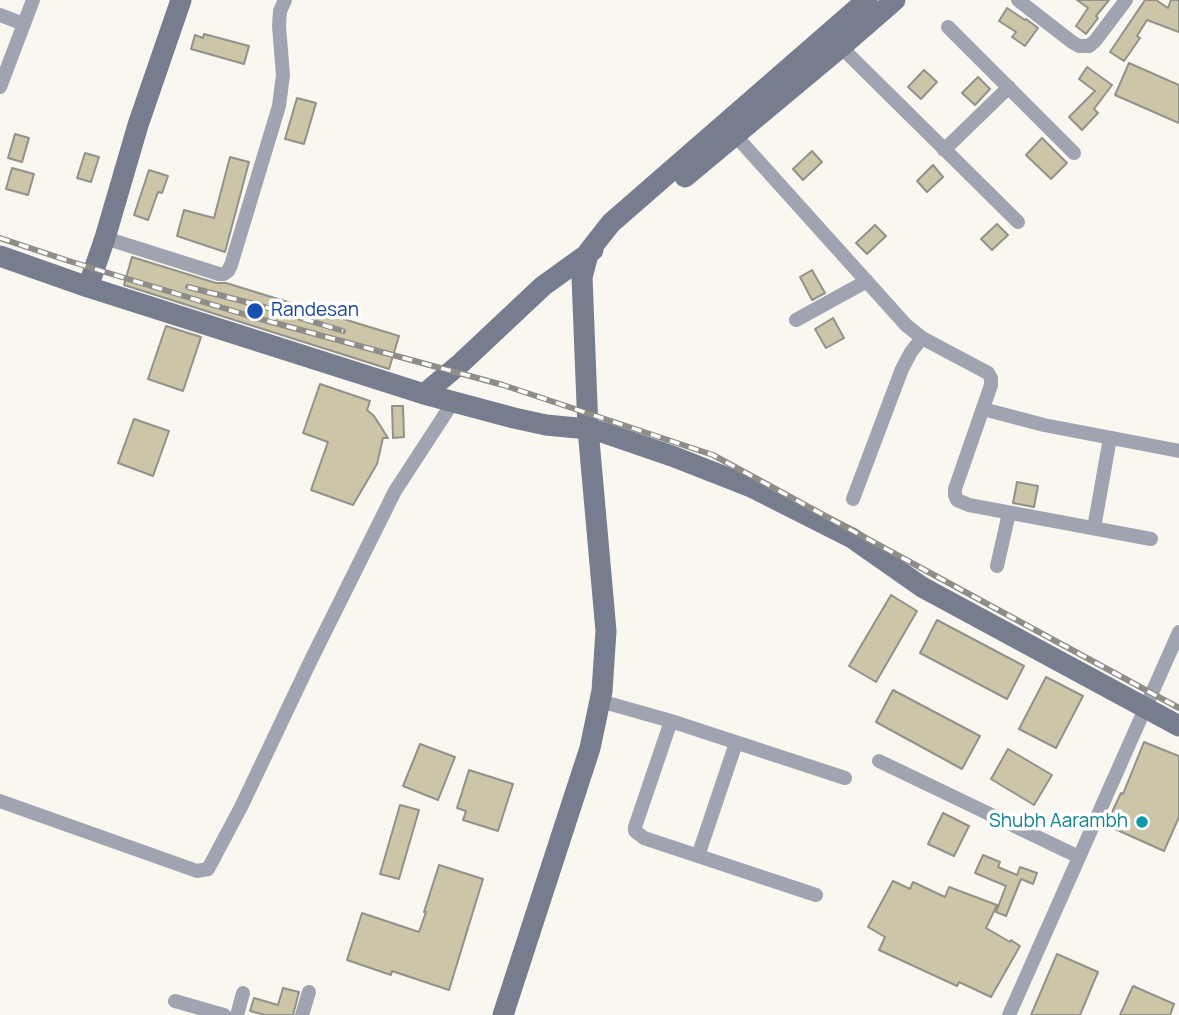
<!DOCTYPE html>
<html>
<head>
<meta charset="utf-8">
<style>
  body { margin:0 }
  canvas { display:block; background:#f9f7f0 }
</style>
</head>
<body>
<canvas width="1179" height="1015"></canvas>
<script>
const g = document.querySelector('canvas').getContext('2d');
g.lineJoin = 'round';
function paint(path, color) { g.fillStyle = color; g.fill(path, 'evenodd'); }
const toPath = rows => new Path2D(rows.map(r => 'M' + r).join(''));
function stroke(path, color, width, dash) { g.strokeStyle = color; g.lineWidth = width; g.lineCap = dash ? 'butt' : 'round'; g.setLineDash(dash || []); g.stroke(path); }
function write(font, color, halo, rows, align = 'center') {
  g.font = font + ' Manrope,sans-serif'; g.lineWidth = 7; g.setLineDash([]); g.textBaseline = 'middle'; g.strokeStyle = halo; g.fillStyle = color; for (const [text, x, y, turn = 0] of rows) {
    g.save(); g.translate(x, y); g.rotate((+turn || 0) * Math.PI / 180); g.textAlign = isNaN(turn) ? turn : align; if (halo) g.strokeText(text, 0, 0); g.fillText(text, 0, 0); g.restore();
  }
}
const building = toPath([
  [1077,0,1109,0,1096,16,1098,18,1086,34,1076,26,1088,8,1077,0],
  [1145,0,1156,0,1168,8,1171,0,1179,0,1179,32,1147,20,1137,36,1140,38,1124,61,1110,52,1145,0],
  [1007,8,1025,20,1026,19,1038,28,1025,46,1012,37,1016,32,999,21,1007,8],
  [204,34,249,46,244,64,191,49,195,35,203,38,204,34],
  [1129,63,1179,85,1179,123,1115,95,1129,63],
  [1087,67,1112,85,1094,109,1098,113,1082,130,1069,117,1095,91,1079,79,1087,67],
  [924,70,937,82,921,99,908,87,924,70],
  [978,77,990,89,975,105,962,93,978,77],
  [297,98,316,103,304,144,285,139,297,98],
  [15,134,29,138,22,162,8,158,15,134],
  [1042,138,1067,163,1051,179,1026,155,1042,138],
  [812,151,822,162,803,180,793,169,812,151],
  [85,153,99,157,91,182,77,178,85,153],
  [230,157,249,162,225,252,177,236,184,210,214,218,230,157],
  [933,165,943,177,927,192,917,181,933,165],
  [12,168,34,174,28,195,6,189,12,168],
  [149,170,168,176,162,193,158,192,148,220,134,215,149,170],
  [997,224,1008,235,992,250,981,239,997,224],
  [875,225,886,236,867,254,856,243,875,225],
  [132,257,216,283,226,283,399,336,389,369,124,285,132,257],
  [812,270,825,293,812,300,800,277,812,270],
  [833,318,844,338,826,348,815,329,833,318],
  [166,326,201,337,183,391,148,379,166,326],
  [320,384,370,401,367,410,374,416,388,438,383,438,377,464,353,505,311,490,328,442,303,433,320,384],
  [392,406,403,406,404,437,393,438,392,406],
  [134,419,169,431,153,476,118,463,134,419],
  [1017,482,1038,486,1034,507,1013,503,1017,482],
  [891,595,917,611,876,682,849,666,891,595],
  [937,620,1024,666,1007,699,920,653,937,620],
  [1046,677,1083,696,1056,748,1019,729,1046,677],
  [893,690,980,736,962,769,876,722,893,690],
  [1144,742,1179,756,1179,817,1164,851,1106,825,1121,793,1123,794,1144,742],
  [420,744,455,757,438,800,403,786,420,744],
  [1008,749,1052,775,1034,805,991,779,1008,749],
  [469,770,513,784,498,831,463,820,466,811,457,808,469,770],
  [400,805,419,810,399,879,380,874,400,805],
  [943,813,969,826,954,856,928,844,943,813],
  [983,855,1000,862,998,867,1017,875,1020,867,1037,873,1033,884,1021,879,1006,916,996,912,1006,886,975,873,983,855],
  [439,865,483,879,449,990,392,971,391,975,347,960,362,913,419,932,426,912,424,912,439,865],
  [893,881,910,889,913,882,945,897,949,887,997,905,986,928,1010,942,1011,940,1020,946,991,997,959,982,957,986,879,950,885,937,868,927,893,881],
  [1057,954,1098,972,1080,1015,1031,1015,1057,954],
  [1133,986,1174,1004,1170,1015,1120,1015,1133,986],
  [283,988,299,992,293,1015,265,1015,250,1011,254,998,278,1005,283,988]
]);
const street = toPath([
  [1018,0,1072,42,1079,46,1089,46,1095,41,1126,0],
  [0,15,24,24],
  [948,27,1074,153],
  [841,47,1018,222],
  [0,87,33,0],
  [735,135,906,325,922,338,988,373,991,378,991,385,955,489,955,495,957,500,969,505,1151,539],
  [944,150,1009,87],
  [105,238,219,274,224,274,228,271,231,265,279,106,283,75,279,26,280,11,285,0],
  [796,320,867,281],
  [983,409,1044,425,1179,451],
  [853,499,902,369,911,352,922,338],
  [1094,528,1110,438],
  [997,566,1009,513],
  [600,701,671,721,845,778],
  [671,721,635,827,635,831,644,838,816,895],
  [879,761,1079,857],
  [0,801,197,871,208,869,241,807,310,662,395,491,453,402],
  [698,856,736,743],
  [175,1001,224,1015],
  [237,1015,243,993],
  [302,1015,309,992],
  [1009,1015,1179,632]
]);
const secondary = toPath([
  [685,177,841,47,895,0],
  [0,256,88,287,424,394,514,418,546,425,588,429,602,432,672,456,751,487,852,538,922,587,1179,726],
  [88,287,105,238,138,125,181,0],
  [424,394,461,363,543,286,593,250],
  [503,1015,590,748,602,691,606,631,588,429,582,277,589,251,611,223,867,0]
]);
const rail = toPath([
  [0,238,69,261,253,317,503,385,713,455,1179,708],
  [188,287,258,305,343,331]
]);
const markers = [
  [255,311,9,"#1a4fb4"],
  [1142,822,7,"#0f9aa8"]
];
const transitNames = [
  ["Randesan",271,311]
];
const cultureNames = [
  ["Shubh Aarambh",1128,822]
];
paint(building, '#ccc5a8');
stroke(building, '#92918a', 2);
stroke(street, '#9fa4b0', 14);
stroke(secondary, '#757d8e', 21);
stroke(rail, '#8e8d88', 6);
stroke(rail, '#fff', 3.5, [10]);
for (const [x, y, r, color] of markers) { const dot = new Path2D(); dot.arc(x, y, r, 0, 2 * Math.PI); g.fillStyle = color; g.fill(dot); stroke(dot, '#fff', 2.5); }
write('19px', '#164399', '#fff', transitNames, 'left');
write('19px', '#0d838f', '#fff', cultureNames, 'right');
</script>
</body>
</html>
